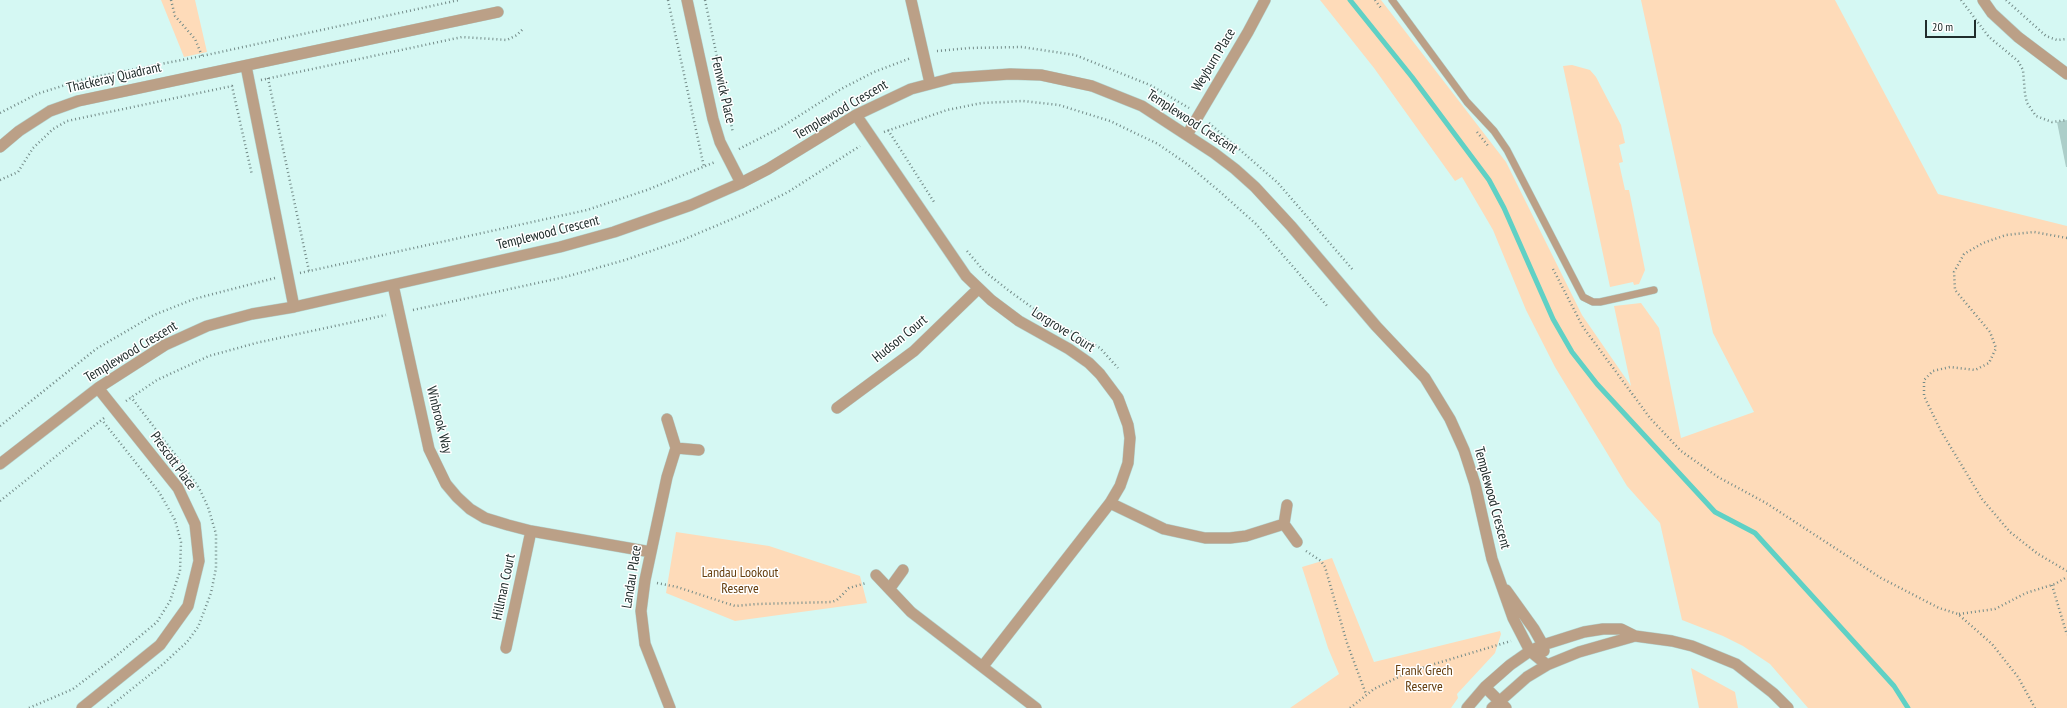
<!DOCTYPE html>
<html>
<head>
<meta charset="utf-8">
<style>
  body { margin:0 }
  #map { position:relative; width:2067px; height:708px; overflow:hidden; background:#d5f8f3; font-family:"PT Sans Narrow",sans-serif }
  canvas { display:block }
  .scale { position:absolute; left:1925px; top:20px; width:51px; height:18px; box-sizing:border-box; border:2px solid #202d2c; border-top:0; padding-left:5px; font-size:12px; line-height:14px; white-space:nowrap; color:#202d2c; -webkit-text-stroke:3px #fff; paint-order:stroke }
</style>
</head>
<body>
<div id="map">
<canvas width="2067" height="708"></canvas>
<div class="scale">20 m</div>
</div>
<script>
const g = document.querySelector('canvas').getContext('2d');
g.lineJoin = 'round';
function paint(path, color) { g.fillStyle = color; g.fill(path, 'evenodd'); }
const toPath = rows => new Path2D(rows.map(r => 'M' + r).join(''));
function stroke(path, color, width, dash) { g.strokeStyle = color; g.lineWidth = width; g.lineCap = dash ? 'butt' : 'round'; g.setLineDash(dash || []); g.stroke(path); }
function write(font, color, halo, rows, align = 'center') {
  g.font = font + ' "PT Sans Narrow",sans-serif'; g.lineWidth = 3; g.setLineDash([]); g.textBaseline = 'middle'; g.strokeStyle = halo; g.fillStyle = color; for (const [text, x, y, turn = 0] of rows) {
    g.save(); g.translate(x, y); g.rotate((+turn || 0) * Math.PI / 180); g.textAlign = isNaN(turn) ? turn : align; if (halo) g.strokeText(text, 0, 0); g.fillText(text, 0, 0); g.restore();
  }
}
const green = toPath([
  [161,0,195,0,207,52,184,57],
  [1320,0,1381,0,1506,162,1582,315,1631,386,1614,306,1641,303,1659,328,1681,438,1754,412,1713,333,1641,0,1835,0,1938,194,2067,226,2067,708,1808,708,1770,664,1743,646,1723,636,1682,620,1660,523,1627,486,1555,367,1526,310,1493,230,1462,177,1455,181,1374,68],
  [1572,65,1590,70,1596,77,1621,125,1625,143,1619,145,1623,162,1619,163,1625,190,1629,190,1645,270,1639,284,1634,285,1633,282,1610,287,1563,66],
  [676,532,769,546,860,576,867,603,735,621,666,593],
  [1332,558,1374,662,1500,631,1501,634,1495,653,1457,694,1458,698,1451,708,1290,708,1339,674,1328,648,1302,567],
  [1691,668,1735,692,1738,708,1699,708]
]);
const stream = toPath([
  [1350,0,1412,77,1489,180,1504,208,1553,319,1572,352,1597,384,1715,512,1755,533,1894,686,1908,708]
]);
const building = toPath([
  [2067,120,2067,167,2066,167,2057,122]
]);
const path = toPath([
  [171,0,175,16,195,39,202,56],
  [668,0,704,167],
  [705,0,733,133],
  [1375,0,1381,8],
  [1961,0,1989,37,2018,61,2023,70,2025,94,2027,103,2036,116,2052,122,2067,120],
  [2006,0,2046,36,2057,40,2067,39],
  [937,51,970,48,1022,47,1075,55,1150,85,1189,108],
  [268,78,309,271],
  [261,80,462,37,507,40,517,35,524,28],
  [0,113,37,94,84,79,202,56,459,0],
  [1209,123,1278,183,1353,270],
  [888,130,934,202],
  [884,132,947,110,982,103,1023,101,1059,105,1110,121,1158,144,1187,164,1219,191,1256,224,1328,307],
  [1477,132,1489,147],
  [739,149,780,128,841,89,874,72,911,58],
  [0,180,18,172,33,148,53,129,67,121,232,86,252,175],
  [2067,238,2034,232,2006,235,1983,243,1964,254,1954,272,1955,290,1990,332,1996,348,1989,363,1975,370,1950,367,1933,371,1924,380,1924,396,1941,431,1982,499,2010,532,2038,554,2067,571],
  [967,251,984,271,1008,290,1041,314,1100,348,1118,368],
  [1553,269,1583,327,1650,418,1681,451,1718,477,1766,503,1881,578,1939,608,1958,614,1992,644,2018,677,2035,708],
  [300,273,587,210,647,190,715,162],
  [413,310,565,277,625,260,680,241,744,214,788,192,860,146],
  [126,401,157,380,209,356,256,343,386,315],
  [0,426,96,349,154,315,194,299,275,278],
  [0,501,104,418],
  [1306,551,1321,561,1325,567,1347,643,1366,694],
  [657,583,677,587,735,606,757,604,832,602,837,600,849,588,866,583],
  [2052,585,2067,635],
  [1959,614,1995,609,2026,593,2055,584,2067,577],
  [29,708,73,689,115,657,157,622,170,601,180,571,181,542,175,520,159,492,102,420],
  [108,708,162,665,187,642,198,627,211,593,216,568,216,534,208,507,199,488,180,461,131,397],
  [1350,708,1374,689,1411,671,1511,641]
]);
const service = toPath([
  [1392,0,1467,102,1494,131,1507,150,1583,297,1593,302,1600,302,1654,290]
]);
const minor = toPath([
  [687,0,713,119,720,142,741,183],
  [911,0,930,83],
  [1983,0,1992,13,2018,37,2067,74],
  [246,66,294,307],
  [856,115,966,276,991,300,1019,321,1069,349,1089,363,1100,374,1118,398,1128,425,1130,438,1128,463,1120,486,1110,503,983,666],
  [1187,135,1248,32,1265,0],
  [0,147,19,131,50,111,78,101,498,12],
  [393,285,429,449,446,484,457,497,470,509,485,518,508,525,531,531,651,552],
  [837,408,914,351,978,289],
  [667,419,676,448,667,477,645,580,641,611,645,644,670,708],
  [676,448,699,450],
  [0,464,98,388,165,345,207,326,252,314,294,307,560,247,614,232,691,205,741,183,768,169,856,115,911,89,953,78,1010,74,1041,75,1092,86,1142,106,1214,153,1235,169,1255,187,1291,226,1376,326,1425,378,1450,419,1464,450,1475,484,1492,559,1513,618,1530,651,1547,665],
  [1110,503,1164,529,1205,538,1230,538,1246,536,1284,524],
  [1287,505,1284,524,1297,542],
  [876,575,911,612,1036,708],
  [890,588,903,570],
  [1506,590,1534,629,1543,645,1544,651],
  [506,648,531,531],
  [1485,687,1506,708],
  [82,708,160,645,188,606,199,561,195,524,178,488,98,388],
  [1467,708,1485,687,1510,665,1530,651,1543,645,1584,632,1603,629,1621,629,1635,636],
  [1492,708,1527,677,1547,665,1579,652,1635,636,1672,641,1692,646,1736,664,1773,693,1788,708]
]);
const streetNames = [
  ["Weyburn Place",1214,60,-59],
  ["Thackeray Quadrant",114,78,-13],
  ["Fenwick Place",723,90,77],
  ["Templewood Crescent",841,110,-30],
  ["Templewood Crescent",1192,122,33],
  ["Templewood Crescent",548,233,-14],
  ["Lorgrove Court",1063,330,32],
  ["Hudson Court",900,339,-39],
  ["Templewood Crescent",131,352,-31],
  ["Winbrook Way",439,420,76],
  ["Prescott Place",173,461,54],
  ["Templewood Crescent",1492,498,75],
  ["Landau Place",632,577,-81],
  ["Hillman Court",504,587,-78]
];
const parkNames = [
  ["Landau Lookout",740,573],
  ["Reserve",740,589],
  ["Frank Grech",1424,671],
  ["Reserve",1424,687]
];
paint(green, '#fedbb9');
stroke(stream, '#5fd1c5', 5);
paint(building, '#accec9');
stroke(service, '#b4d3cf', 8);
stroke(minor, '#b4d3cf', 12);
stroke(path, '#738b88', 2.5, [1, 3]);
stroke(service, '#bba087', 7);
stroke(minor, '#bba087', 11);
write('14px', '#202d2c', '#fff', streetNames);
write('14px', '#653e0e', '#fff', parkNames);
</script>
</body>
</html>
